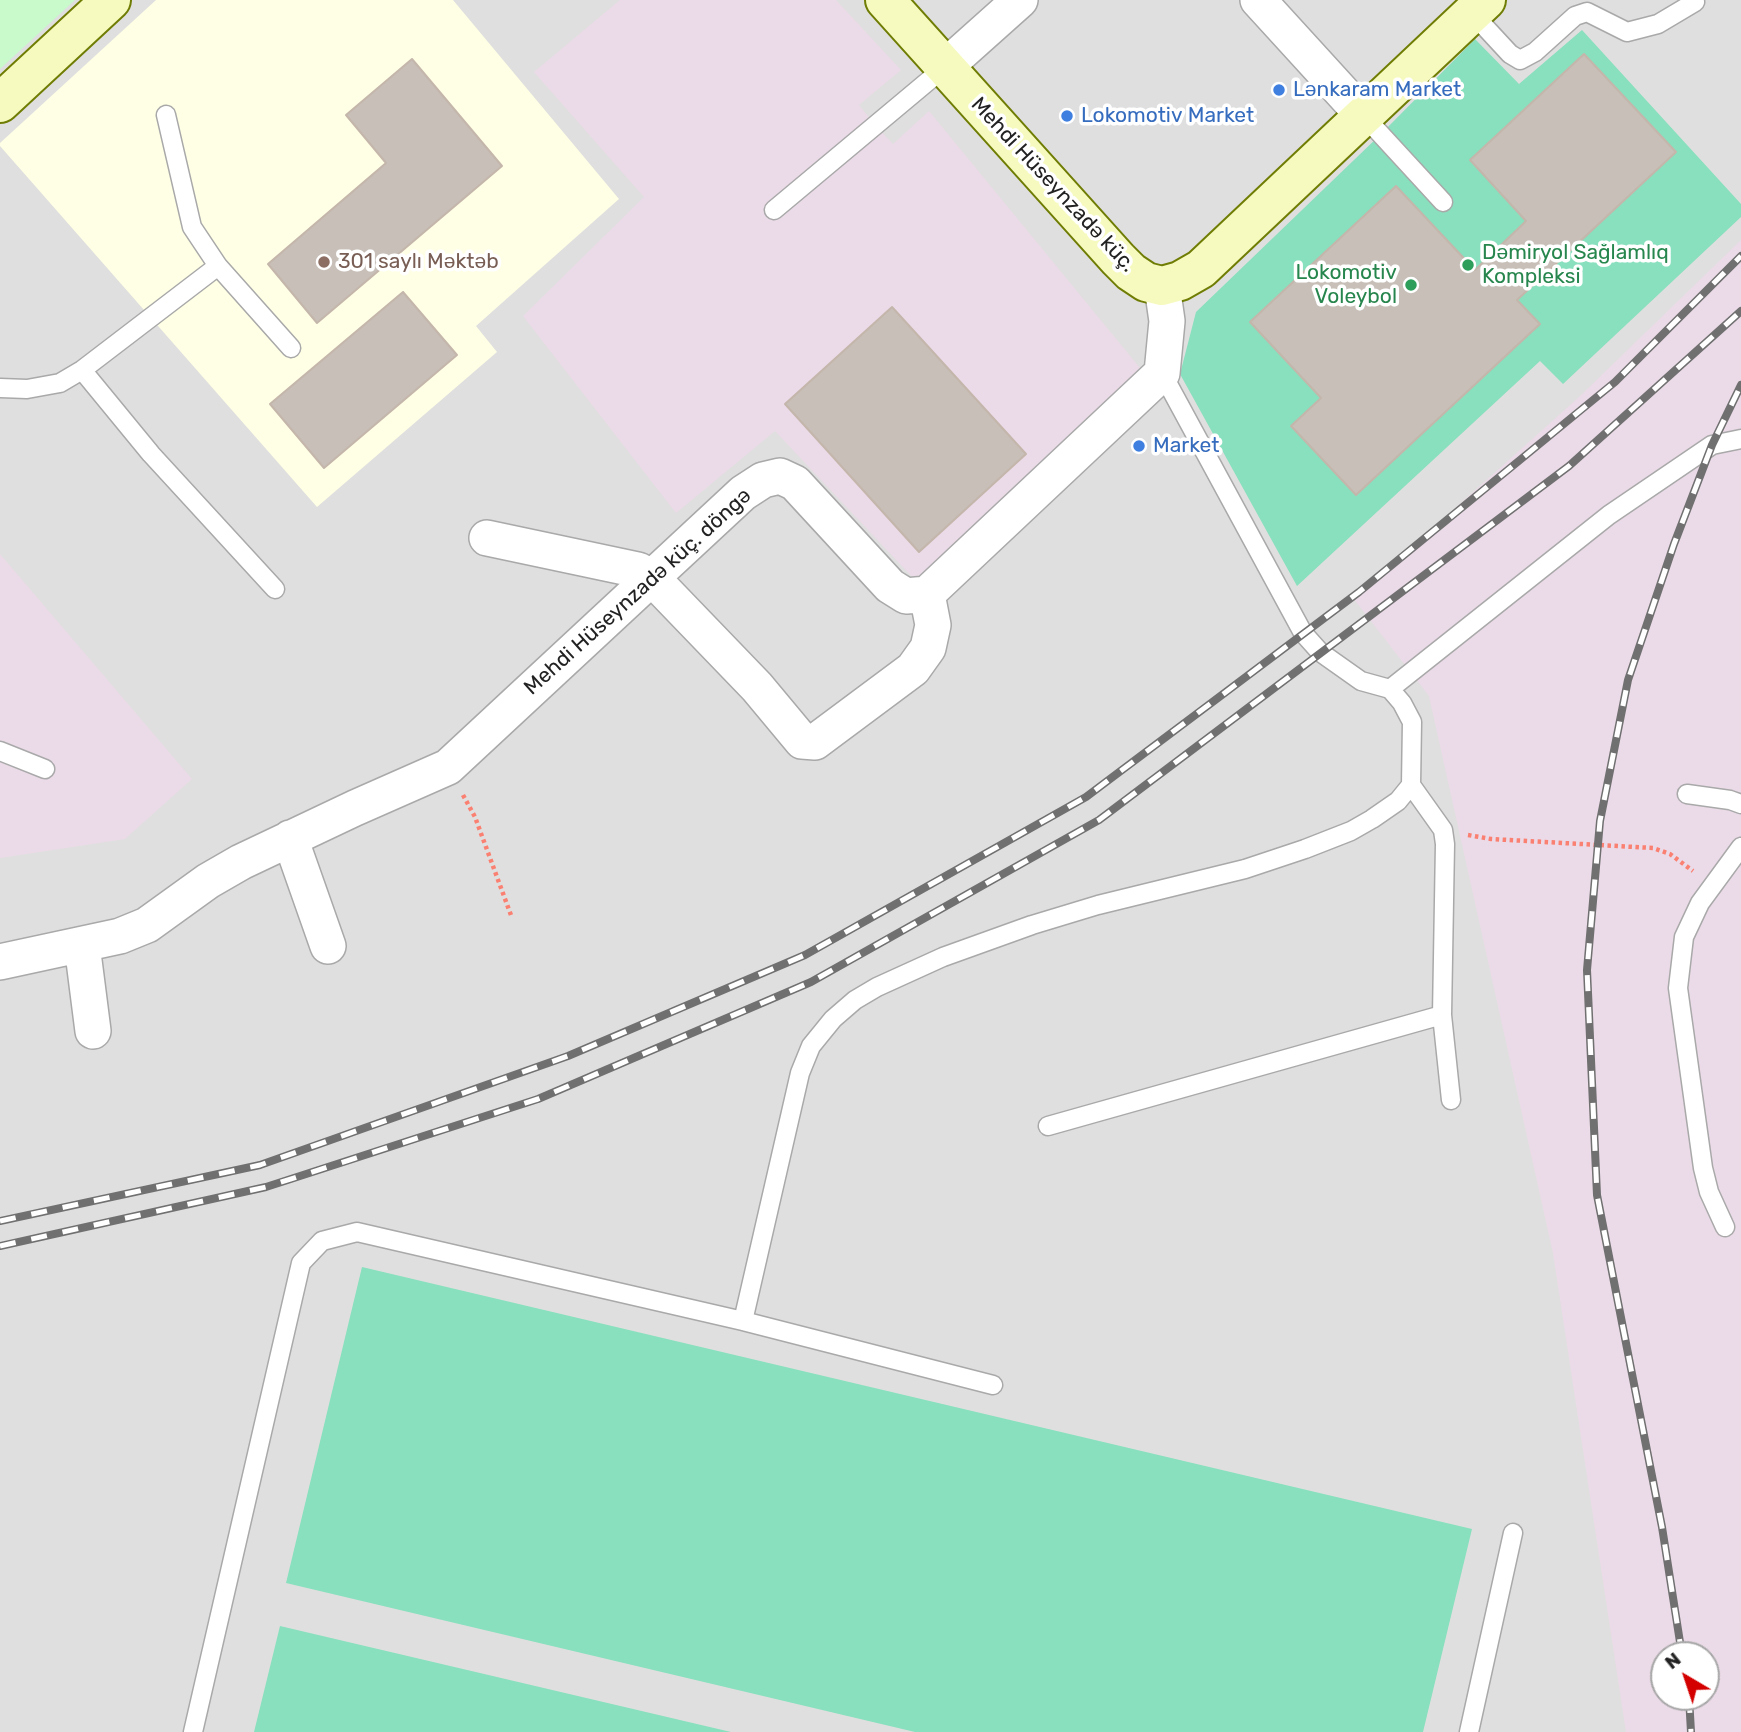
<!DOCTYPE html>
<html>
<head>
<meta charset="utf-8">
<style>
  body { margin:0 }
  #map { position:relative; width:1741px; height:1732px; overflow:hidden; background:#f2efe9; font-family:Rubik,sans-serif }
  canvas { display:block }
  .north { position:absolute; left:1650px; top:1641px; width:70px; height:70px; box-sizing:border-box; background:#fff; border:2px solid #a7a7a7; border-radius:50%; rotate:321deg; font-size:19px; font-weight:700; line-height:28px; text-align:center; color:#222 }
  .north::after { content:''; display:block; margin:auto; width:24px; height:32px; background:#d40000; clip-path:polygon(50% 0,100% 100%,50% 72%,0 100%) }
</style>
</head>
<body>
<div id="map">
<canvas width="1741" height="1732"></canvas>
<div class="north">N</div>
</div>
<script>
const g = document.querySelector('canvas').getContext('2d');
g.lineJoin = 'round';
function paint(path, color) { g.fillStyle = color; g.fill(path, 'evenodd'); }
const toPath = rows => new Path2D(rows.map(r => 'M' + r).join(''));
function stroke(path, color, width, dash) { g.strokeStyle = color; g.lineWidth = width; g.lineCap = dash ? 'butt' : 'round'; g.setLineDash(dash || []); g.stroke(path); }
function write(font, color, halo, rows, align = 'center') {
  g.font = font + ' Rubik,sans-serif'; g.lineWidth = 7; g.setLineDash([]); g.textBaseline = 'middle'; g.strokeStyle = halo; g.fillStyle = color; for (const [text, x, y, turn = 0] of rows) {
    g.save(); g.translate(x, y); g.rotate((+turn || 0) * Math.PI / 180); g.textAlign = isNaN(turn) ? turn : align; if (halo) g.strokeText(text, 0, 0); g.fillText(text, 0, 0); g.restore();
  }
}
const residential = toPath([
  [0,0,1741,0,1741,1732,0,1732],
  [1664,1655,1706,1655,1706,1697,1664,1697]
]);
const industrial = toPath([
  [620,0,836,0,901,70,859,105,876,126,893,144,929,111,1140,368,915,580,775,431,676,513,523,316,644,197,534,72],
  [1741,240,1741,1732,1626,1732,1553,1253,1429,696,1350,594,1413,546,1578,398],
  [1664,1655,1706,1655,1706,1697,1664,1697],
  [0,554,192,779,125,839,0,858]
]);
const education = toPath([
  [156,0,453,0,619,199,476,326,497,352,317,507,0,146,0,143]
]);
const park = toPath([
  [0,0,75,0,0,69]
]);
const pitch = toPath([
  [1582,30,1741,204,1741,217,1563,384,1540,361,1297,586,1180,374,1196,312,1381,134,1475,39,1519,84],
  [362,1267,1472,1529,1423,1732,915,1732,286,1583],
  [280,1626,731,1732,254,1732]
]);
const building = toPath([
  [1584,54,1676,152,1517,300,1540,324,1356,495,1291,426,1321,398,1250,322,1396,186,1475,270,1526,221,1470,160,1584,54],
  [412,59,502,166,317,323,268,264,386,163,346,115,412,59],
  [403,292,457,355,324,468,270,404,403,292],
  [892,307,1026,454,919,552,785,404,892,307]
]);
const path = toPath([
  [463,795,475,817,512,918],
  [1468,835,1491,839,1653,848,1670,854,1693,871]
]);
const service = toPath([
  [1472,13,1510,54,1520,60,1535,52,1575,16,1587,12,1627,32,1658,24,1695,2],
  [166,115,192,227,218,266,291,348],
  [1363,115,1443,202],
  [774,210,945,67],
  [82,370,151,454,275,589],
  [0,388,27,389,60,383,82,370,218,266],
  [1390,689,1609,515,1712,445,1741,439],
  [0,751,45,769],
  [1687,794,1730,800,1741,804],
  [1442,1015,1451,1100],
  [1048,1126,1442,1015,1445,844,1443,830,1411,785],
  [1725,1227,1709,1192,1703,1168,1678,988,1684,937,1700,903,1741,847],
  [743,1321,800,1073,811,1046,833,1019,855,1000,877,987,943,957,1032,925,1098,905,1245,869,1305,849,1351,831,1372,819,1398,801,1411,785,1412,722,1402,703,1390,689,1361,681,1320,652,1303,633,1162,373],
  [193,1732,301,1263,322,1241,357,1232,743,1321,993,1385],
  [1469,1732,1513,1533]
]);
const minor = toPath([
  [1258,0,1363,115],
  [945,67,1020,0],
  [487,538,638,570,651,577,757,687,802,741,815,742,913,669,928,648,933,625,927,594],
  [290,838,328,946],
  [82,945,93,1031],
  [0,962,120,936,147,925,208,881,241,862,355,808,448,767,743,493,763,480,780,476,795,483,890,586,906,596,927,594,1162,373,1167,321,1162,286]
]);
const secondary = toPath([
  [885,0,1118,259,1131,272,1146,282,1162,286,1180,281,1201,269,1486,0],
  [0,103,111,0]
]);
const rail = toPath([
  [0,1221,260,1165,568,1056,805,955,1086,797,1359,592,1615,382,1741,256],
  [0,1246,266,1187,538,1099,811,982,1099,820,1569,466,1741,311],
  [1682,1655,1662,1527,1597,1195,1587,970,1600,821,1628,680,1674,544,1712,445,1741,385],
  [1689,1697,1691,1732]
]);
const markers = [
  [1279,90,7,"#3f7fe0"],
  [1067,116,7,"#3f7fe0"],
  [324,262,7,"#8d6e63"],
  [1468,265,7,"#2e9e5b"],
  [1411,285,7,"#2e9e5b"],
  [1139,446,7,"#3f7fe0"]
];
const shopNames = [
  ["Lənkaram Market",1293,90],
  ["Lokomotiv Market",1081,116],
  ["Market",1153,446]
];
const streetNames = [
  ["Mehdi Hüseynzadə küç.",1053,185,47],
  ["Mehdi Hüseynzadə küç. döngə",638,592,-42]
];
const leisureNames = [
  ["Dəmiryol Sağlamlıq",1482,253],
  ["Kompleksi",1482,277],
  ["Lokomotiv",1397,273,"right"],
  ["Voleybol",1397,297,"right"]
];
const educationNames = [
  ["301 saylı Məktəb",338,262]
];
paint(residential, '#e0dfdf');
paint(industrial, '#ebdbe8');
paint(education, '#ffffe5');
paint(park, '#c8facc');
paint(pitch, '#88e0be');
paint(building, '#c7bfb8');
stroke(building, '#c4b6ab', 2);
stroke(service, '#a9a9a9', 21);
stroke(minor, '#a9a9a9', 38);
stroke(secondary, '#707d05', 42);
stroke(path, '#fa8072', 4.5, [3.5, 3.5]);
stroke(service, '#fff', 18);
stroke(minor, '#fff', 35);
stroke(secondary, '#f7fabf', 38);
stroke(rail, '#707070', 8);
stroke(rail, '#fff', 5, [16]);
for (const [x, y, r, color] of markers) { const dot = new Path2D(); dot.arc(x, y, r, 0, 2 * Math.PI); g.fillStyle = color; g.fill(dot); stroke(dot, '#fff', 2.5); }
write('21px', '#366cbe', '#fff', shopNames, 'left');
write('21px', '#222', '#fff', streetNames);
write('21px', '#27864d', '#fff', leisureNames, 'left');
write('21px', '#785e54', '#fff', educationNames, 'left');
</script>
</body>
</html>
